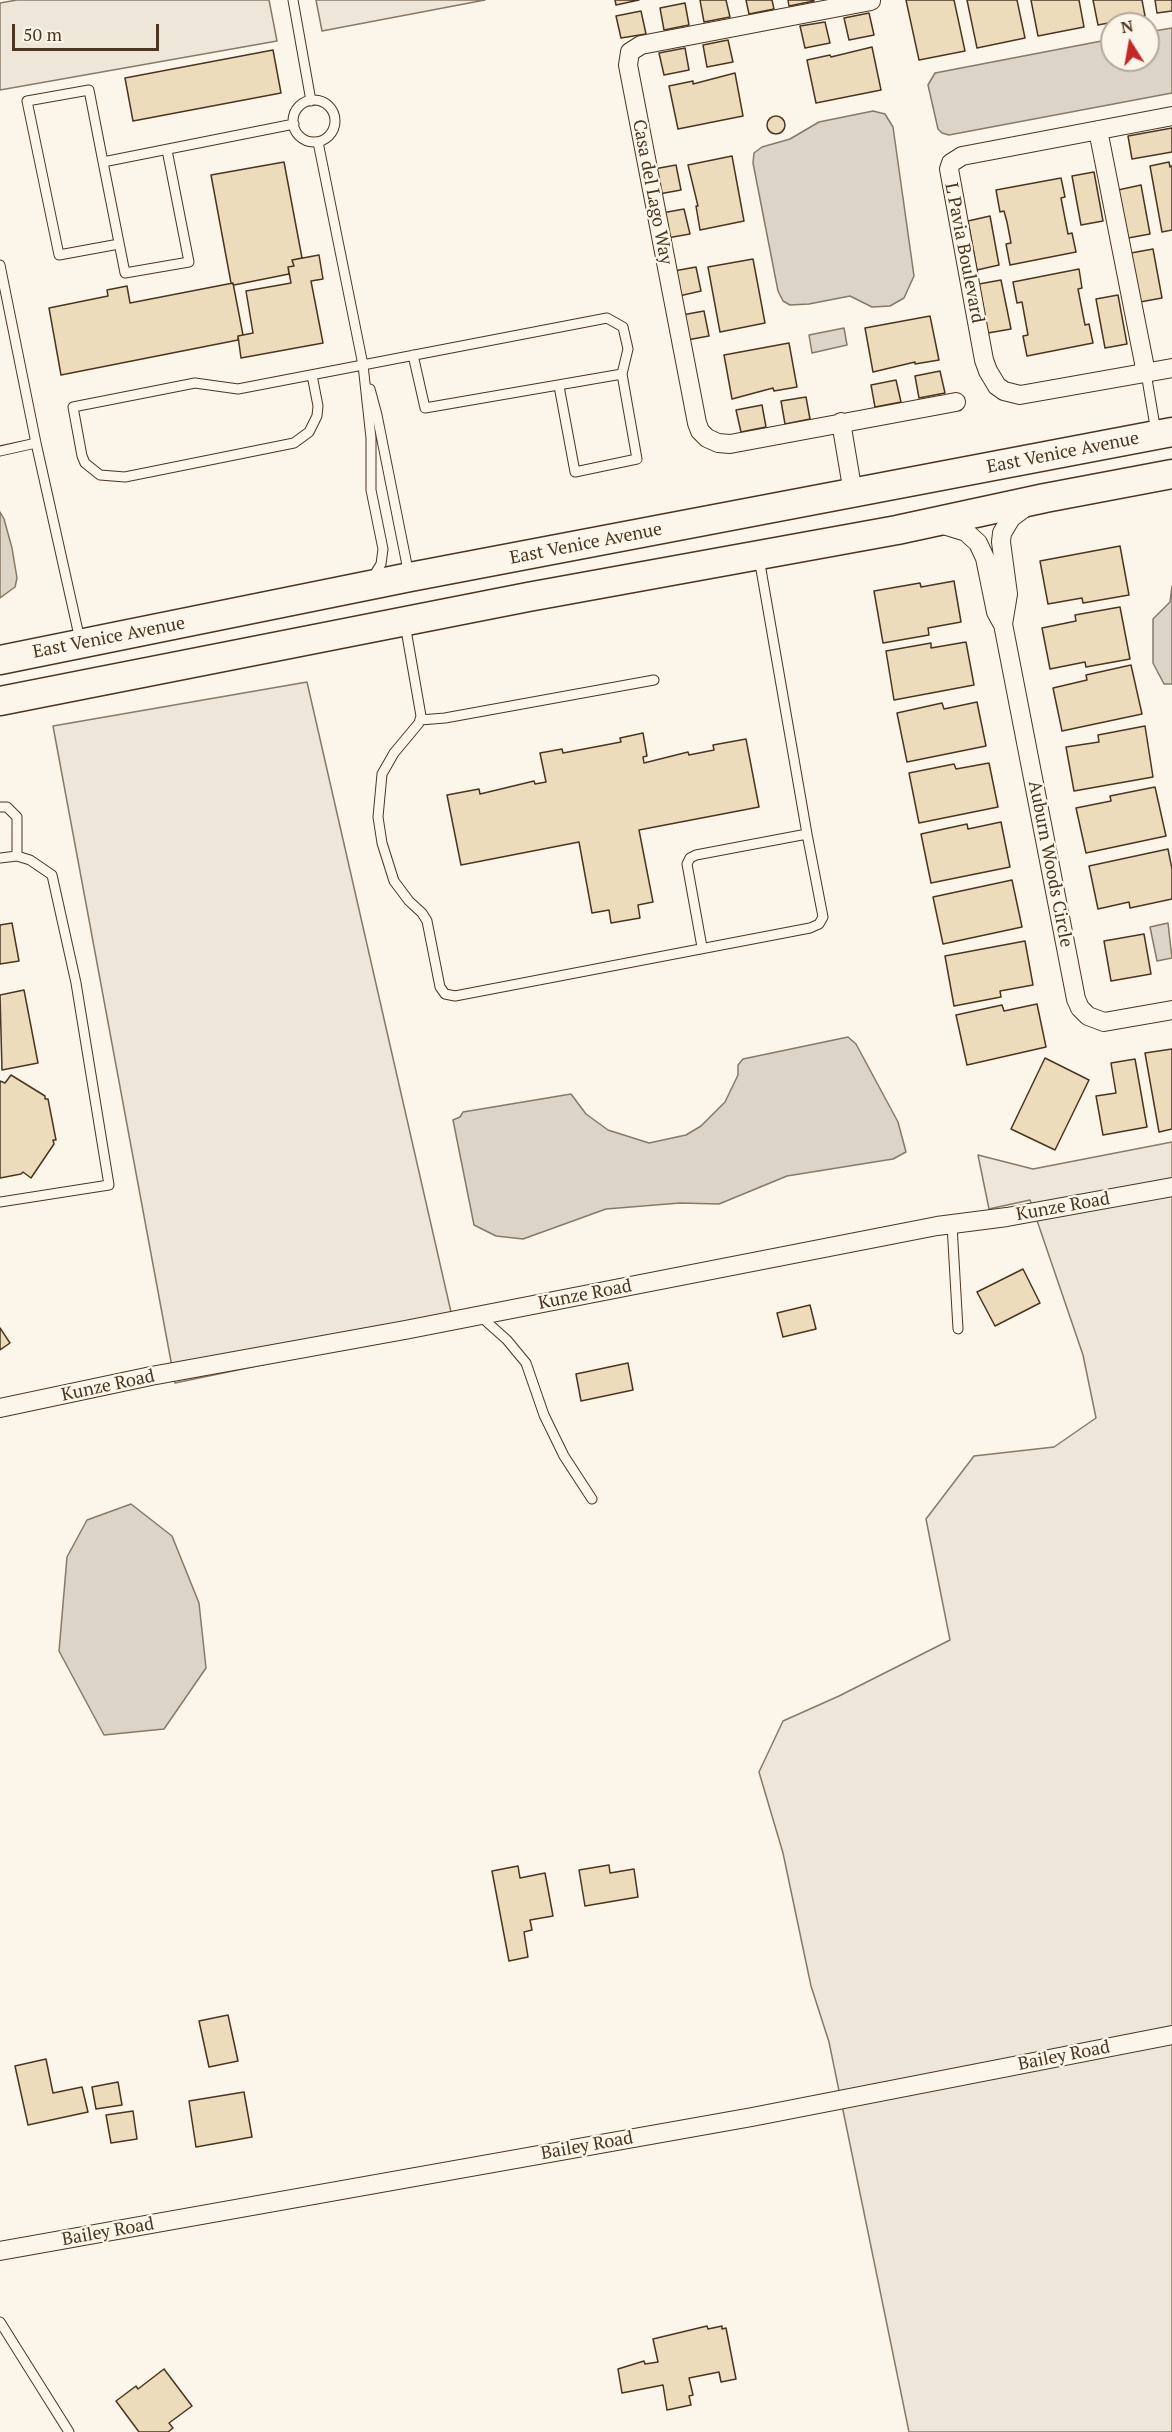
<!DOCTYPE html>
<html>
<head>
<meta charset="utf-8">
<style>
  body { margin:0 }
  #map { position:relative; width:1172px; height:2432px; overflow:hidden; background:#fbf6e9; font-family:"PT Serif",serif }
  canvas { display:block }
  .north { position:absolute; left:1100px; top:12px; width:60px; height:60px; box-sizing:border-box; background:#fbf6e9; border:2px solid #b4a999; border-radius:50%; rotate:349deg; font-size:16px; font-weight:700; line-height:24px; text-align:center; color:#4a3520 }
  .north::after { content:''; display:block; margin:auto; width:21px; height:27px; background:#c62828; clip-path:polygon(50% 0,100% 100%,50% 72%,0 100%) }
  .scale { position:absolute; left:12px; top:24px; width:147px; height:27px; box-sizing:border-box; border:3px solid #4a3520; border-top:0; padding-left:8px; font-size:18px; line-height:21px; white-space:nowrap; color:#4a3520; -webkit-text-stroke:4px #fbf6e9; paint-order:stroke }
</style>
</head>
<body>
<div id="map">
<canvas width="1172" height="2432"></canvas>
<div class="north">N</div>
<div class="scale">50 m</div>
</div>
<script>
const g = document.querySelector('canvas').getContext('2d');
g.lineJoin = 'round';
function paint(path, color) { g.fillStyle = color; g.fill(path, 'evenodd'); }
const toPath = rows => new Path2D(rows.map(r => 'M' + r).join(''));
function stroke(path, color, width, dash) { g.strokeStyle = color; g.lineWidth = width; g.lineCap = dash ? 'butt' : 'round'; g.setLineDash(dash || []); g.stroke(path); }
function write(font, color, halo, rows, align = 'center') {
  g.font = font + ' "PT Serif",serif'; g.lineWidth = 4.5; g.setLineDash([]); g.textBaseline = 'middle'; g.strokeStyle = halo; g.fillStyle = color; for (const [text, x, y, turn = 0] of rows) {
    g.save(); g.translate(x, y); g.rotate((+turn || 0) * Math.PI / 180); g.textAlign = isNaN(turn) ? turn : align; if (halo) g.strokeText(text, 0, 0); g.fillText(text, 0, 0); g.restore();
  }
}
const green = toPath([
  [17,0,269,0,277,41,0,90,0,3,17,0],
  [316,0,485,0,322,31,316,0],
  [307,682,454,1325,175,1383,53,726,307,682],
  [1172,1142,1172,2432,909,2432,829,2042,811,1986,783,1853,759,1772,783,1721,839,1696,950,1640,926,1519,974,1456,1054,1447,1096,1418,1083,1355,1030,1200,989,1209,978,1155,1033,1169,1172,1142]
]);
const water = toPath([
  [1172,28,1172,93,949,135,942,133,938,129,928,85,935,73,1112,39,1112,60,1148,60,1148,32,1172,28],
  [873,111,885,114,893,127,914,276,904,298,890,306,872,307,850,296,809,304,790,305,783,301,778,291,753,163,754,153,762,147,790,139,819,122,873,111],
  [844,328,847,345,812,353,809,335,844,328],
  [0,512,4,519,12,548,17,578,15,587,0,598,0,512],
  [1172,586,1172,684,1164,684,1153,663,1153,619,1170,602,1172,586],
  [1168,923,1172,958,1157,961,1150,927,1168,923],
  [848,1037,856,1044,898,1122,906,1152,893,1159,787,1176,719,1204,680,1203,606,1209,523,1239,496,1236,474,1225,453,1120,460,1117,463,1112,571,1094,586,1114,608,1130,649,1143,686,1135,701,1126,725,1102,738,1075,738,1065,743,1059,848,1037],
  [131,1504,172,1536,199,1603,206,1668,164,1729,104,1735,59,1651,67,1557,87,1520,131,1504]
]);
const building = toPath([
  [615,0,639,0,616,5,615,0],
  [700,0,726,0,730,17,704,22,700,0],
  [746,0,772,0,774,9,749,14,746,0],
  [788,0,814,0,814,1,789,6,788,0],
  [906,0,954,0,965,51,919,60,906,0],
  [967,0,1017,0,1025,38,977,48,967,0],
  [1031,0,1079,0,1084,27,1038,36,1031,0],
  [1093,0,1142,0,1145,16,1098,25,1093,0],
  [1155,0,1172,0,1172,11,1157,13,1155,0],
  [685,3,689,25,664,30,660,8,685,3],
  [641,11,646,34,621,38,616,16,641,11],
  [869,13,874,35,849,40,844,18,869,13],
  [825,22,830,43,805,48,800,26,825,22],
  [728,40,733,62,707,67,703,45,728,40],
  [872,47,881,90,816,103,807,60,830,55,831,57,872,47],
  [685,48,689,70,664,75,659,53,685,48],
  [273,50,281,93,133,121,125,78,273,50],
  [735,73,743,116,678,129,669,86,693,81,693,84,735,73],
  '767 125a9 9 0 1 1 18 0a9 9 0 1 1-18 0Z',
  [1172,128,1172,152,1132,159,1128,136,1172,128],
  [732,156,744,221,700,230,696,206,698,206,688,165,732,156],
  [284,162,302,258,292,260,294,266,288,267,289,274,234,285,231,283,211,175,284,162],
  [1169,162,1170,167,1172,166,1172,230,1162,232,1150,166,1169,162],
  [676,165,681,190,659,194,654,169,676,165],
  [1094,172,1103,221,1081,225,1072,176,1094,172],
  [1061,178,1065,197,1061,198,1068,234,1072,233,1076,252,1010,265,1006,244,1011,243,1007,222,1004,211,1000,212,996,190,1061,178],
  [1141,185,1150,234,1128,238,1118,190,1141,185],
  [684,209,690,234,667,238,662,213,684,209],
  [990,216,999,265,977,270,968,221,990,216],
  [1153,249,1162,298,1140,302,1131,253,1153,249],
  [319,255,323,279,311,281,323,343,241,358,238,336,253,333,246,291,291,283,288,267,294,266,292,260,319,255],
  [753,259,765,323,720,332,708,267,753,259],
  [696,267,701,291,679,296,674,271,696,267],
  [1079,269,1082,288,1078,289,1085,325,1089,324,1093,343,1027,356,1023,336,1028,335,1022,302,1017,303,1013,282,1079,269],
  [1001,280,1011,329,988,333,979,284,1001,280],
  [233,283,243,335,238,336,238,340,61,375,49,308,108,296,107,290,127,286,130,303,233,283],
  [1118,295,1127,344,1105,348,1096,299,1118,295],
  [704,311,709,336,687,340,682,315,704,311],
  [930,316,939,360,915,364,915,362,873,372,865,328,930,316],
  [789,343,797,387,774,391,773,388,732,399,724,355,789,343],
  [940,371,945,393,919,398,915,376,940,371],
  [896,380,901,402,875,407,871,385,896,380],
  [806,397,810,419,785,424,781,401,806,397],
  [762,405,766,427,741,432,736,410,762,405],
  [1120,546,1129,595,1083,603,1082,598,1048,604,1040,561,1120,546],
  [954,581,961,622,928,628,929,635,883,643,874,591,920,583,921,587,954,581],
  [1120,607,1130,659,1086,667,1085,662,1050,669,1042,628,1076,621,1075,615,1120,607],
  [966,642,974,685,894,700,886,651,931,643,931,648,966,642],
  [1131,665,1142,714,1062,731,1053,688,1087,680,1086,675,1131,665],
  [977,702,986,746,907,762,897,713,942,703,944,709,977,702],
  [1145,726,1153,777,1074,791,1066,747,1099,742,1098,735,1145,726],
  [643,733,647,756,643,757,644,763,688,752,689,755,714,750,713,745,746,739,759,807,639,830,653,902,638,905,640,918,611,923,609,910,592,913,579,842,461,865,447,795,479,789,480,794,534,781,535,784,546,782,540,753,562,749,563,753,621,742,620,738,643,733],
  [989,763,998,807,919,823,909,773,954,764,956,769,989,763],
  [1155,787,1166,836,1086,853,1076,808,1111,801,1110,796,1155,787],
  [1001,822,1010,867,931,883,921,834,967,824,968,829,1001,822],
  [1168,849,1172,869,1172,899,1130,908,1129,902,1098,909,1089,866,1168,849],
  [1012,880,1022,927,943,944,933,897,1012,880],
  [12,923,19,961,0,964,0,925,12,923],
  [1144,934,1151,974,1111,981,1104,941,1144,934],
  [1025,941,1033,985,1000,991,1001,997,954,1006,945,956,1025,941],
  [24,990,38,1063,2,1070,0,995,24,990],
  [1037,1004,1046,1047,967,1065,956,1015,1002,1005,1004,1011,1037,1004],
  [1172,1049,1172,1129,1159,1132,1145,1053,1172,1049],
  [1045,1058,1089,1080,1055,1150,1011,1129,1045,1058],
  [1135,1059,1147,1127,1103,1135,1096,1096,1116,1093,1111,1063,1135,1059],
  [11,1075,45,1096,45,1099,48,1099,56,1140,53,1140,54,1144,31,1178,23,1172,21,1174,0,1178,0,1081,5,1083,11,1075],
  [1023,1269,1040,1303,995,1326,977,1292,1023,1269],
  [810,1305,816,1329,783,1337,777,1313,810,1305],
  [0,1328,10,1343,0,1350,0,1328],
  [628,1363,633,1390,581,1401,576,1374,628,1363],
  [609,1865,610,1873,634,1869,638,1897,585,1906,579,1870,609,1865],
  [518,1866,520,1878,545,1873,553,1916,530,1920,532,1930,524,1932,528,1957,509,1961,492,1871,518,1866],
  [228,2015,238,2061,209,2067,199,2021,228,2015],
  [46,2059,53,2093,82,2087,88,2112,28,2125,15,2066,46,2059],
  [118,2082,122,2105,96,2109,92,2087,118,2082],
  [244,2092,252,2137,196,2147,189,2101,244,2092],
  [133,2111,137,2139,111,2143,106,2115,133,2111],
  [707,2326,708,2329,722,2326,722,2329,726,2328,736,2379,721,2382,719,2372,689,2378,693,2395,689,2396,691,2405,667,2410,663,2385,622,2393,618,2369,644,2361,645,2364,658,2362,653,2339,707,2326],
  [164,2369,192,2406,169,2423,173,2428,168,2432,139,2432,116,2401,136,2386,138,2389,164,2369]
]);
const lane = toPath([
  [293,0,311,101],
  '293 121a21 21 0 1 1 42 0a21 21 0 1 1-42 0Z',
  [318,142,363,365,371,438,371,490,383,549,381,564,373,577],
  [167,150,189,262,125,273,103,162,294,124],
  [103,162,89,90,27,101,59,255,119,244],
  [0,265,36,443,0,451],
  [1146,373,1156,432],
  [312,375,318,406,317,416,309,432,294,443,125,477,100,475,85,463,82,456,73,407,195,383,238,389,607,318,623,327,628,349,622,374,425,408,413,355],
  [559,386,575,472,637,459,622,374],
  [370,389,377,415,409,575],
  [36,443,80,640],
  [759,558,807,834],
  [405,624,421,716,419,723,394,753,382,774,378,817,382,843,394,881,409,901,422,913,427,921,440,987,445,994,455,996,810,928,819,924,823,917,807,834,696,855,690,858,687,864,702,947],
  [420,720,445,718,654,680],
  [0,807,7,807,17,817,17,856],
  [0,858,17,856,30,860,52,875,76,983,109,1185,0,1202],
  [952,1225,958,1329],
  [479,1315,507,1340,526,1363,544,1415,564,1456,592,1499],
  [0,2322,69,2432]
]);
const street = toPath([
  [871,1,641,45,630,52,628,65,697,423,700,431,707,438,718,443,730,444,956,402],
  [1172,116,962,156,951,163,949,169,984,360,988,371,997,386,1004,391,1020,395,1172,368],
  [1098,130,1146,373],
  [841,422,853,493],
  [1027,506,1011,518,1002,533,1001,542,1008,594,1003,624,1076,999,1080,1008,1088,1016,1104,1022,1172,1010],
  [940,524,966,532,978,543,985,558,996,612,1002,623],
  [0,1408,151,1376,405,1330,937,1226,1007,1217,1172,1187],
  [0,2251,752,2117,1172,2035]
]);
const primary = toPath([
  [0,660,410,577,1172,432],
  [0,701,528,597,897,530,1045,498,1172,474]
]);
const streetNames = [
  ["Casa del Lago Way",652,192,79],
  ["L Pavia Boulevard",964,253,79],
  ["East Venice Avenue",1063,453,-11],
  ["East Venice Avenue",586,544,-11],
  ["East Venice Avenue",109,638,-11],
  ["Auburn Woods Circle",1050,864,79],
  ["Kunze Road",1063,1207,-10],
  ["Kunze Road",585,1295,-11],
  ["Kunze Road",108,1386,-12],
  ["Bailey Road",1064,2056,-11],
  ["Bailey Road",587,2146,-10],
  ["Bailey Road",108,2232,-10]
];
paint(green, '#ede6d9');
stroke(green, '#887966', 1.5);
paint(water, '#dcd4c6');
stroke(water, '#887966', 1.5);
paint(building, '#ecdcbc');
stroke(building, '#4a3520', 1.5);
stroke(lane, '#4a3520', 11);
stroke(street, '#4a3520', 20);
stroke(primary, '#4a3520', 31);
stroke(lane, '#fbf6e9', 9);
stroke(street, '#fbf6e9', 18);
stroke(primary, '#fbf6e9', 28);
write('18px', '#4a3520', '#fbf6e9', streetNames);
</script>
</body>
</html>
